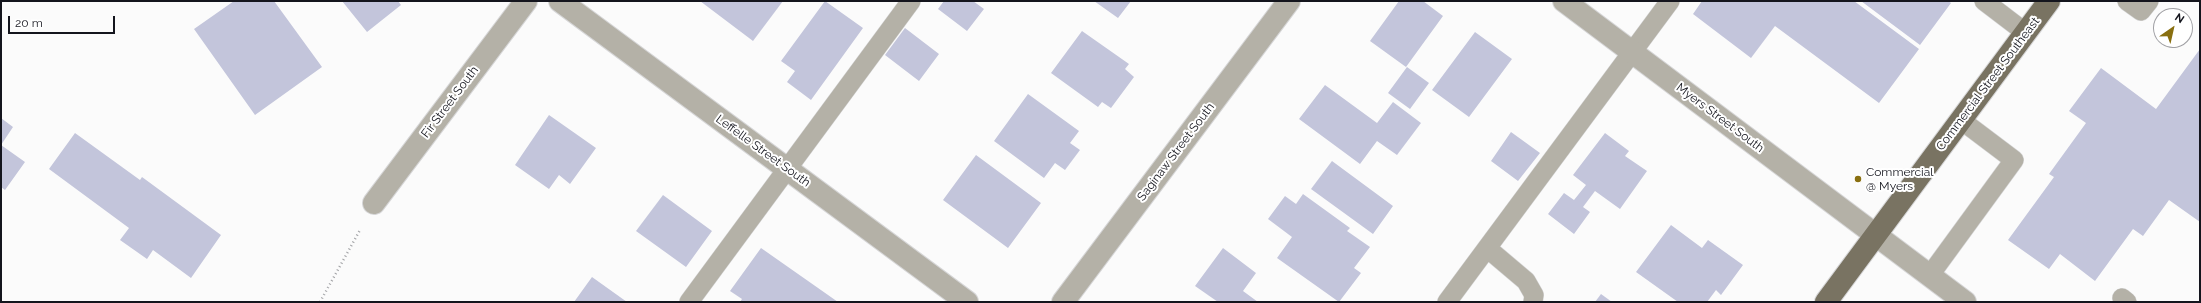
<!DOCTYPE html>
<html>
<head>
<meta charset="utf-8">
<style>
  body { margin:0 }
  #map { position:relative; width:2201px; height:303px; overflow:hidden; background:#fbfbfb; font-family:Raleway,sans-serif }
  canvas { display:block }
  .frame { position:absolute; inset:0; border:2px solid #14151d; pointer-events:none }
  .north { position:absolute; left:2153px; top:8px; width:40px; height:40px; box-sizing:border-box; background:#fff; border:1px solid #a1a1a5; border-radius:50%; rotate:34deg; font-size:11px; font-weight:700; line-height:16px; text-align:center; color:#14151d }
  .north::after { content:''; display:block; margin:auto; width:14px; height:18px; background:#896f10; clip-path:polygon(50% 0,100% 100%,50% 72%,0 100%) }
  .scale { position:absolute; left:8px; top:16px; width:107px; height:18px; box-sizing:border-box; border:2px solid #14151d; border-top:0; padding-left:5px; font-size:12px; line-height:14px; white-space:nowrap; color:#14151d; -webkit-text-stroke:3px #fff; paint-order:stroke }
</style>
</head>
<body>
<div id="map">
<canvas width="2201" height="303"></canvas>
<div class="frame"></div>
<div class="north">N</div>
<div class="scale">20 m</div>
</div>
<script>
const g = document.querySelector('canvas').getContext('2d');
g.lineJoin = 'round';
function paint(path, color) { g.fillStyle = color; g.fill(path, 'evenodd'); }
const toPath = rows => new Path2D(rows.map(r => 'M' + r).join(''));
function stroke(path, color, width, dash) { g.strokeStyle = color; g.lineWidth = width; g.lineCap = dash ? 'butt' : 'round'; g.setLineDash(dash || []); g.stroke(path); }
function write(font, color, halo, rows, align = 'center') {
  g.font = font + ' Raleway,sans-serif'; g.lineWidth = 4; g.setLineDash([]); g.textBaseline = 'middle'; g.strokeStyle = halo; g.fillStyle = color; for (const [text, x, y, turn = 0] of rows) {
    g.save(); g.translate(x, y); g.rotate((+turn || 0) * Math.PI / 180); g.textAlign = isNaN(turn) ? turn : align; if (halo) g.strokeText(text, 0, 0); g.fillText(text, 0, 0); g.restore();
  }
}
const building = toPath([
  [234,1,274,1,322,67,255,115,194,29],
  [342,1,398,1,401,5,367,32],
  [700,1,783,1,753,41],
  [825,1,863,28,811,100,787,82,795,71,781,61],
  [944,1,973,1,984,9,967,31,938,9],
  [1094,1,1131,1,1118,18],
  [1399,1,1423,1,1443,16,1406,67,1370,41],
  [1702,1,1854,1,1919,49,1879,103,1775,26,1751,58,1693,14],
  [1861,1,1948,1,1951,3,1920,45],
  [905,28,939,54,919,81,885,55],
  [1082,31,1129,64,1125,69,1134,77,1111,108,1102,102,1098,107,1051,73],
  [1475,32,1512,59,1469,117,1432,90],
  [2200,49,2200,222,2169,200,2143,236,2133,229,2095,281,2060,254,2049,269,2008,240,2054,177,2049,174,2086,123,2069,111,2101,68,2156,109],
  [1407,67,1429,83,1410,109,1388,93],
  [1325,85,1377,123,1393,102,1421,123,1397,155,1377,141,1360,164,1299,119],
  [1028,94,1079,131,1070,143,1080,150,1065,170,1055,163,1044,178,994,141],
  [549,115,596,148,570,184,559,175,549,189,515,165],
  [1,118,13,127,1,145,25,162,5,190,1,187],
  [1511,132,1540,153,1518,181,1491,161],
  [75,133,140,180,142,177,221,235,191,278,153,250,147,259,120,240,129,228,49,169],
  [1605,133,1629,151,1625,156,1647,171,1620,209,1595,191,1583,207,1590,212,1574,234,1548,214,1564,193,1574,200,1586,185,1573,175],
  [976,155,1041,203,1008,248,943,200],
  [1332,161,1393,206,1373,234,1311,189],
  [1303,194,1350,228,1347,231,1370,247,1354,268,1361,273,1339,302,1277,258,1292,237,1268,219,1285,196,1296,204],
  [663,195,712,231,686,267,636,231],
  [1671,225,1702,248,1708,240,1743,265,1721,295,1716,290,1707,302,1678,302,1636,272],
  [761,248,838,302,740,302,742,299,730,291],
  [1223,248,1256,273,1243,291,1258,302,1218,302,1195,286],
  [592,277,627,302,574,302],
  [1601,294,1612,302,1595,302]
]);
const path = toPath([
  [320,302,360,230]
]);
const lane = toPath([
  [1984,1,2026,33],
  [2127,1,2141,11,2149,1],
  [1487,248,1526,281,1534,295,1533,302],
  [1930,275,2014,160,1961,120],
  [2122,298,2127,302],
  [689,302,911,1],
  [1447,302,1670,1]
]);
const street = toPath([
  [560,1,967,302],
  [1564,1,1965,302],
  [374,203,526,1],
  [1063,302,1289,1]
]);
const primary = toPath([
  [1826,302,2049,1]
]);
const markers = [
  [1858,179,4,"#896f10"]
];
const streetNames = [
  ["Commercial Street Southeast",1988,84,-53],
  ["Fir Street South",450,102,-53],
  ["Myers Street South",1720,118,37],
  ["Leffelle Street South",763,151,36],
  ["Saginaw Street South",1176,152,-53]
];
const poiNames = [
  ["Commercial",1866,172],
  ["@ Myers",1866,186]
];
paint(building, '#c3c5db');
stroke(lane, '#d6d6d7', 20);
stroke(street, '#d6d6d7', 24);
stroke(primary, '#d6d6d7', 24);
stroke(path, '#a4a5a8', 2.5, [1, 3]);
stroke(lane, '#b4b1a7', 19);
stroke(street, '#b4b1a7', 22);
stroke(primary, '#797362', 22);
for (const [x, y, r, color] of markers) { const dot = new Path2D(); dot.arc(x, y, r, 0, 2 * Math.PI); g.fillStyle = color; g.fill(dot); stroke(dot, '#fff', 1.5); }
write('12px', '#14151d', '#fff', streetNames);
write('12px', '#14151d', '#fff', poiNames, 'left');
</script>
</body>
</html>
